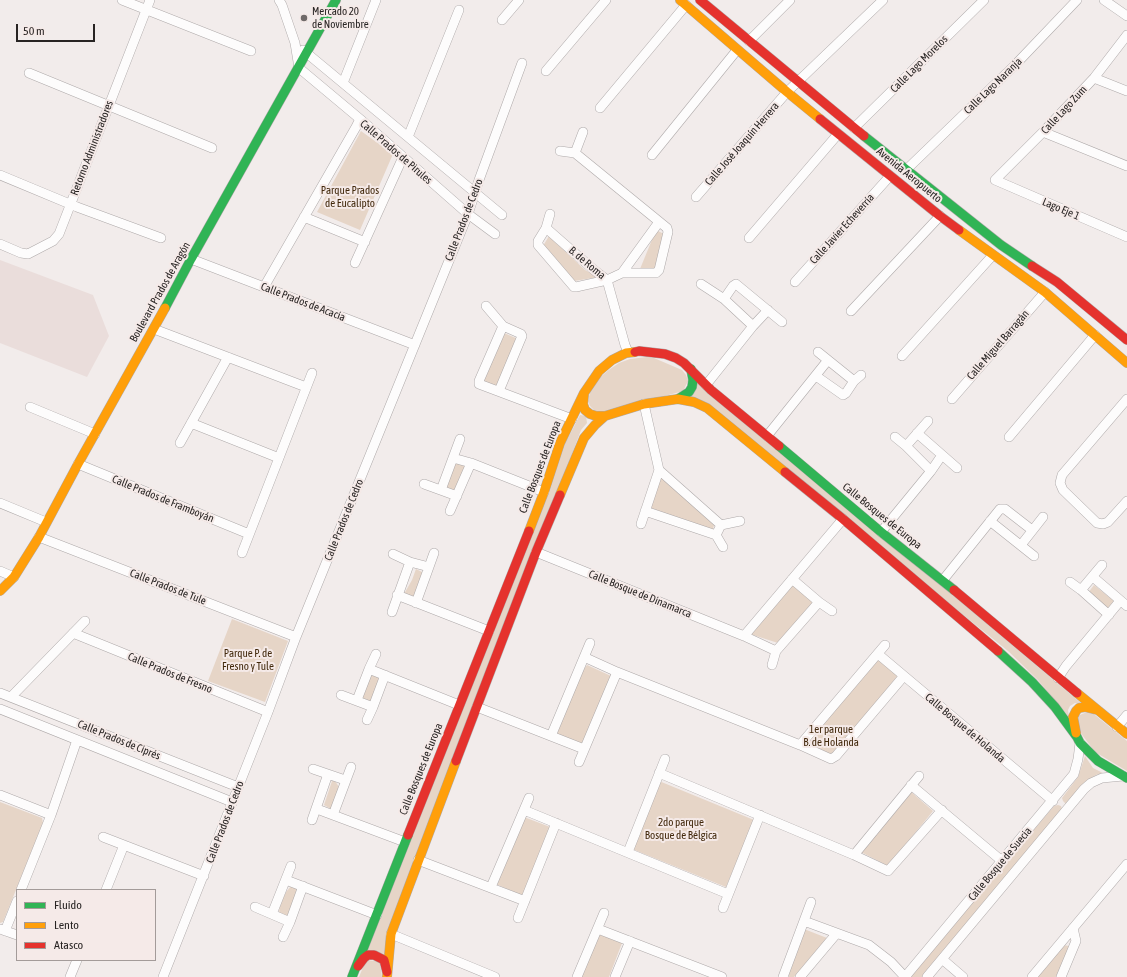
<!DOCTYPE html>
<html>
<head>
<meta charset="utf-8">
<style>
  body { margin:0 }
  #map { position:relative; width:1127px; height:977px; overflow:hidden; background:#f2eceb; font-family:"Asap Condensed",sans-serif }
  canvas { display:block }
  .legend { position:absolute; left:16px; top:889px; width:140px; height:72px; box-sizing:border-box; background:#f5eae8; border:1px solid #a39b99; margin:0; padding:5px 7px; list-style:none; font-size:12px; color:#282423 }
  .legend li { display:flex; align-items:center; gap:8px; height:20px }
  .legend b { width:20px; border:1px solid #a39b99 }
  .scale { position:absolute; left:16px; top:24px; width:79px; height:18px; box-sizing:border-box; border:2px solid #282423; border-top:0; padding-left:5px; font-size:12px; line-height:14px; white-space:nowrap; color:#282423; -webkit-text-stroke:3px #f5eae8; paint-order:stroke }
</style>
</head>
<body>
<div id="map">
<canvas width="1127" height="977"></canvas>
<ul class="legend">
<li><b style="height:5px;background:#30b455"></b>Fluido</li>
<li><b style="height:5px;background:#ff9f0a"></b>Lento</li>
<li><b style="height:5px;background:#e5322d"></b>Atasco</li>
</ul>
<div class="scale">50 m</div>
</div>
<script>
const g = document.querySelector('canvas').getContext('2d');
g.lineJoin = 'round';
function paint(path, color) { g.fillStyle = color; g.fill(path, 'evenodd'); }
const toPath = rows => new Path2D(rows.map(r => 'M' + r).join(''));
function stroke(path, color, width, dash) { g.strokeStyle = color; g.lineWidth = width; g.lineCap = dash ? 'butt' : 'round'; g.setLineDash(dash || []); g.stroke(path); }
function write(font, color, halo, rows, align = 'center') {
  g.font = font + ' "Asap Condensed",sans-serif'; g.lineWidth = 4; g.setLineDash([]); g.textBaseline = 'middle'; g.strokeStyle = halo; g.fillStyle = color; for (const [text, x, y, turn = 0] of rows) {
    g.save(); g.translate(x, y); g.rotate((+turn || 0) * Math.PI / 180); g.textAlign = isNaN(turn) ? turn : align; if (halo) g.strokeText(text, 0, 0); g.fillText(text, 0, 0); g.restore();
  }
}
const built = toPath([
  [0,260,93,295,109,336,87,377,0,343]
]);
const green = toPath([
  [361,131,393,154,360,230,317,212],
  [656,230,666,235,657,269,640,269],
  [549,236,585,270,599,277,574,281,543,246],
  [504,333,518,339,498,387,483,382],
  [647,357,654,358,682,370,686,375,688,381,683,391,604,413,595,411,590,406,588,401,590,392,599,378,610,369,619,363,630,359],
  [697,379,1082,704,1075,703,1070,706,1068,710,1069,717,1038,680,1008,651,874,543,689,398],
  [580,415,586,416,587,423,581,430,385,954,365,950,549,474],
  [454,461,467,465,456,491,445,487],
  [661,478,715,523,712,531,650,509],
  [416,569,424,573,415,598,404,594,412,580],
  [794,584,814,601,778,643,750,634],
  [1094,585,1114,601,1107,609,1088,593],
  [232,619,288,641,265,702,208,681],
  [879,659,898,675,880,698,837,752,827,754,817,750,807,743],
  [587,665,611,676,585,740,580,744,567,740,555,732,576,680],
  [371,674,380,677,371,704,361,700],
  [1090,711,1127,741,1127,771,1095,752,1077,728,1077,716],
  [1085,756,1093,768,1103,773,1096,775,1087,781,1066,804,1063,801,1062,798,1078,777],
  [332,781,335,781,339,787,331,809,324,805],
  [659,781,754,820,726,887,632,849],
  [910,791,933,811,888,866,861,852],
  [0,802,42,818,43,823,3,922,0,923],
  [1058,805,1061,806,1062,809,1061,813,922,977,912,977,912,973,1054,806],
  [524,817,550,827,523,896,496,884],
  [292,885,296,886,298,891,293,906,287,916,279,913,280,904,286,892],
  [804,929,827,938,794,977,789,977,788,971],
  [598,934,622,943,609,977,580,977],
  [1063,945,1069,946,1059,977,1037,977],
  [366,960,375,961,380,963,382,977,359,977]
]);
const street = toPath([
  [122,0,251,51],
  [279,0,282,5,295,43,299,68,360,119,468,214,495,234],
  [1104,0,1127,16],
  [502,20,519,0],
  [1127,35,1094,78,1043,132,995,180,1127,237],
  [749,41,790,0],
  [303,50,502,215],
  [546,71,606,0],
  [29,73,212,148],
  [1094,78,1127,91],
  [343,83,376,0],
  [600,108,686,5],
  [854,128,984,0],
  [1043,132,1127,166],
  [408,137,459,10],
  [560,151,575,153,583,132],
  [652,155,737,50],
  [907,169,1015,65,1077,0],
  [0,175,77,207,161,238],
  [696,197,787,92,883,0],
  [550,214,546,228,538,241,538,245,574,287,576,287,607,280,622,273,656,273,659,270,668,232,667,228,575,153],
  [304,217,365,242],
  [546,228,594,270,607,280,625,345,628,352],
  [749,238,838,134],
  [0,244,21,253,28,254,53,241,59,234,150,0],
  [191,259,415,345],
  [355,263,403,157],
  [622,273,659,222],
  [795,282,890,176],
  [701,284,724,299,753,326],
  [264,287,356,127,360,119],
  [724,299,733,286,736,284,782,322],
  [486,306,503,326,521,334,522,336,499,391],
  [851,311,940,216],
  [503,326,479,381,479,384,572,419],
  [154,329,306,387],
  [818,352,854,381],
  [902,356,993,255],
  [816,376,843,395,846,393,854,381,861,375],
  [706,385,753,326,768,310],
  [952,399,1045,292],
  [1127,399,1062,475,1060,483,1063,490,1097,523,1103,524,1108,522,1127,501],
  [644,404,659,470,721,525],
  [30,407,95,434],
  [191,423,279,458],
  [917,433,957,468],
  [767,436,828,360],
  [895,437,906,446,931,471],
  [1009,437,1095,335],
  [180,443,228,357],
  [906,446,928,421],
  [453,458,471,463,544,492],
  [78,464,249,534],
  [424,484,457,496],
  [441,490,460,439],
  [0,503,46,522],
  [450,511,471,463],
  [645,511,716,535],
  [990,521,1034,556],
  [641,524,659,470],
  [881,532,931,471,942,455],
  [39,537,296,637],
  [1021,545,1043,517],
  [723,547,716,535,721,525,740,521],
  [536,552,744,636,776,651],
  [242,553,312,373],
  [393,554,410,562,429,567],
  [0,571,14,577],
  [1093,577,1127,606],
  [792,579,819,602,832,611],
  [943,580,1000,509,1005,509,1032,530],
  [1070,582,1081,590,1109,615],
  [1081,590,1102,565],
  [397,595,489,631],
  [416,603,434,553],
  [392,612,410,562],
  [73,633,268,712],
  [744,636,843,519],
  [878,654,1053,801],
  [584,657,617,672,800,745,831,759,836,756,903,677],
  [772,665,776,651,819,602],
  [369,669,459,705],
  [1058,678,1066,666,1120,601],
  [0,693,238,787],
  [341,695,373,707],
  [11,697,85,621],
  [357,700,369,669,376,654],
  [477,707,584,749],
  [0,709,232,802],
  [367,720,373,707,385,675],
  [1117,727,1127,715],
  [551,736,590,643],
  [800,745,885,645],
  [579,762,617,672],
  [313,769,345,780],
  [659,773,854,855,888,871,942,810],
  [911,785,1002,861],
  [0,795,51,815],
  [317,809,405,842],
  [524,810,728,894],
  [333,815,351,767],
  [312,820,328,774],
  [103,837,204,876],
  [628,852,665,759],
  [854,855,919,776],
  [418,860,525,901],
  [286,880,377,915],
  [491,887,529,798],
  [21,890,51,815,77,740],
  [106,890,124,845],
  [255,907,290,922],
  [723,908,760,815],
  [272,914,291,866],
  [518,918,556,823],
  [804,921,869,945,891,962,905,977],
  [0,929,17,935],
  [598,929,722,977],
  [5,931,17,901],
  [391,934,495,977],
  [283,937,290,922,303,886],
  [942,959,963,977],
  [70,977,77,960],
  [163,977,268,712,296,637,468,214,479,180,522,63],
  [577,977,604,913],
  [615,977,630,941],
  [783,977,811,902],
  [800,977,837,933],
  [905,977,1074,774,1078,759,1080,743],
  [927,977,1084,789,1091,783,1102,778,1123,776],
  [1032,977,1127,864],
  [1061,977,1076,941,1073,928]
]);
const fast = toPath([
  [864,136,1001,245,1032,266],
  [165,308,191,259,336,0],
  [678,399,689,392,692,387,693,380,691,369],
  [779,446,881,532,954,590],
  [998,651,1032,682,1055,707,1077,737,1080,743,1098,761,1127,778],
  [352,977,408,835]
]);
const slow = toPath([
  [680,0,787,92,820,119],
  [959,230,1045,292,1127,363],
  [584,394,583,404,585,410,590,414,596,416,605,416],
  [560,495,584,438,595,425,605,416,644,404,678,399,694,402,707,408,785,472],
  [529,531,544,492,560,443,584,393,599,371,612,360,626,353,635,352],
  [0,591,14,577,39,537,78,464,165,308],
  [1077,693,1127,734],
  [1076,733,1073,717,1076,711,1079,708,1085,707,1097,710],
  [387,977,391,934,456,761]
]);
const jam = toPath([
  [700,0,864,136],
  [820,119,940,216,959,230],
  [1032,266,1057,282,1127,340],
  [635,352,639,351,665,354,676,358,684,363,711,390,779,446],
  [785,472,843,519,998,651],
  [954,590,1077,693],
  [456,761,536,552,560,495],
  [408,835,529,531],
  [358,966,364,958,368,955,374,955,384,960,387,972]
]);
const markers = [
  [304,18,4,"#6f6a69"]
];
const poiNames = [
  ["Mercado 20",312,12],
  ["de Noviembre",312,25]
];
const streetNames = [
  ["Calle Lago Morelos",919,64,-45],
  ["Calle Lago Naranja",993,86,-44],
  ["Calle Lago Zum",1064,110,-47],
  ["Calle José Joaquín Herrera",742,144,-49],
  ["Retorno Administradores",92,148,-69],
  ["Calle Prados de Pirules",396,152,41],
  ["Avenida Aeropuerto",909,175,39],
  ["Lago Eje 1",1061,209,23],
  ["Calle Prados de Cedro",464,220,-69],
  ["Calle Javier Echeverría",842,229,-48],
  ["B. de Roma",587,263,40],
  ["Boulevard Prados de Aragón",160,292,-61],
  ["Calle Prados de Acacia",303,302,21],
  ["Calle Miguel Barragán",998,345,-49],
  ["Calle Bosques de Europa",540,467,-69],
  ["Calle Prados de Framboyán",163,499,22],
  ["Calle Bosques de Europa",882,516,39],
  ["Calle Prados de Cedro",344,520,-68],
  ["Calle Prados de Tule",168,587,21],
  ["Calle Bosque de Dinamarca",640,594,22],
  ["Calle Prados de Fresno",170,673,22],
  ["Calle Bosque de Holanda",965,728,40],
  ["Calle Prados de Ciprés",119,740,22],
  ["Calle Bosques de Europa",421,769,-68],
  ["Calle Prados de Cedro",225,822,-69],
  ["Calle Bosque de Suecia",1000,864,-50]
];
const parkNames = [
  ["Parque Prados",350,191],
  ["de Eucalipto",350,204],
  ["Parque P. de",248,654],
  ["Fresno y Tule",248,667],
  ["1er parque",831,730],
  ["B. de Holanda",831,743],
  ["2do parque",681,823],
  ["Bosque de Bélgica",681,836]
];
paint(built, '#eadddb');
paint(green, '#e6d5c7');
stroke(street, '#aea9a9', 10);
stroke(fast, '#aea9a9', 10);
stroke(slow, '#aea9a9', 10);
stroke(jam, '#aea9a9', 10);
stroke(street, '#fdfcfc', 9);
stroke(fast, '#30b455', 9);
stroke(slow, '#ff9f0a', 9);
stroke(jam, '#e5322d', 9);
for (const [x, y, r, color] of markers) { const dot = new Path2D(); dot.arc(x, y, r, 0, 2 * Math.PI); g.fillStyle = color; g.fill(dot); stroke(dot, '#f5eae8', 1.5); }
write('11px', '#282423', '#f5eae8', poiNames, 'left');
write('11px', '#282423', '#f5eae8', streetNames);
write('11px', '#41280b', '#f5eae8', parkNames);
</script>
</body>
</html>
